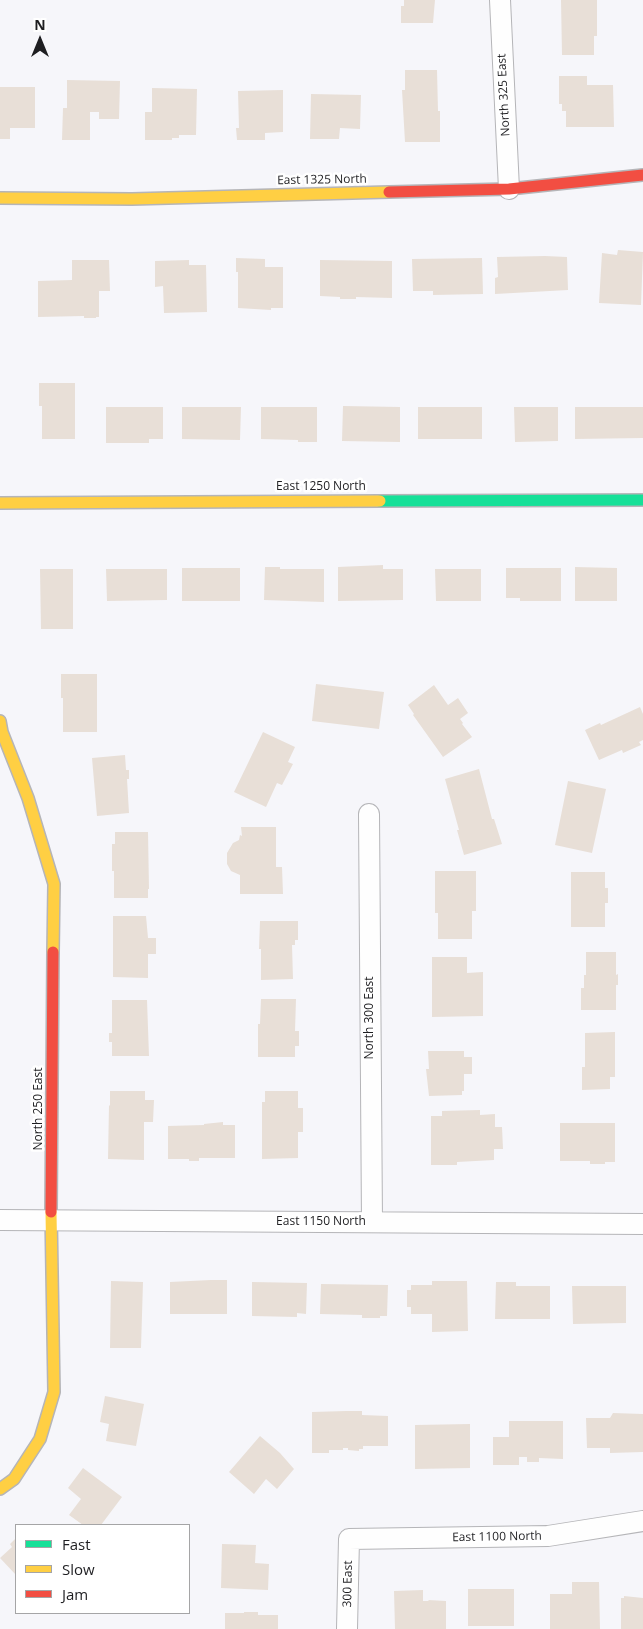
<!DOCTYPE html>
<html>
<head>
<meta charset="utf-8">
<style>
  body { margin:0 }
  #map { position:relative; width:643px; height:1629px; overflow:hidden; background:#f6f6fa; font-family:"Open Sans",sans-serif }
  canvas { display:block }
  .legend { position:absolute; left:15px; top:1524px; width:175px; height:90px; box-sizing:border-box; background:#fff; border:1px solid #a5a5a6; margin:0; padding:6px 9px; list-style:none; font-size:15px; color:#1e1e21 }
  .legend li { display:flex; align-items:center; gap:10px; height:25px }
  .legend b { width:25px; border:1px solid #a5a5a6 }
  .north { position:absolute; left:15px; top:15px; width:50px; height:50px; -webkit-text-stroke:4px #fff; paint-order:stroke; rotate:0deg; font-size:14px; font-weight:700; line-height:20px; text-align:center; color:#1e1e21 }
  .north::after { content:''; display:block; margin:auto; width:18px; height:22px; background:#1e1e21; clip-path:polygon(50% 0,100% 100%,50% 72%,0 100%) }
</style>
</head>
<body>
<div id="map">
<canvas width="643" height="1629"></canvas>
<ul class="legend">
<li><b style="height:6px;background:#16e098"></b>Fast</li>
<li><b style="height:6px;background:#ffcf43"></b>Slow</li>
<li><b style="height:6px;background:#f24e42"></b>Jam</li>
</ul>
<div class="north">N</div>
</div>
<script>
const g = document.querySelector('canvas').getContext('2d');
g.lineJoin = 'round';
function paint(path, color) { g.fillStyle = color; g.fill(path, 'evenodd'); }
const toPath = rows => new Path2D(rows.map(r => 'M' + r).join(''));
function stroke(path, color, width, dash) { g.strokeStyle = color; g.lineWidth = width; g.lineCap = dash ? 'butt' : 'round'; g.setLineDash(dash || []); g.stroke(path); }
function write(font, color, halo, rows, align = 'center') {
  g.font = font + ' "Open Sans",sans-serif'; g.lineWidth = 5; g.setLineDash([]); g.textBaseline = 'middle'; g.strokeStyle = halo; g.fillStyle = color; for (const [text, x, y, turn = 0] of rows) {
    g.save(); g.translate(x, y); g.rotate((+turn || 0) * Math.PI / 180); g.textAlign = isNaN(turn) ? turn : align; if (halo) g.strokeText(text, 0, 0); g.fillText(text, 0, 0); g.restore();
  }
}
const building = toPath([
  [404,0,435,0,433,23,401,23,401,6,404,6],
  [561,0,597,0,597,36,594,36,594,55,562,55],
  [405,70,437,70,438,111,440,111,440,142,405,142,402,90,405,90],
  [559,76,587,76,587,85,613,85,614,127,566,127,566,111,562,111,562,104,559,104],
  [67,80,120,81,119,119,99,119,99,112,90,112,90,140,62,140,63,108,67,108],
  [0,87,35,87,35,128,10,128,10,139,0,139],
  [152,88,197,89,196,135,179,135,179,138,172,138,172,140,145,140,145,112,152,112],
  [283,90,283,132,265,133,265,140,237,140,236,128,239,128,238,91],
  [311,94,361,95,360,129,340,128,339,139,310,139],
  [618,250,643,252,641,305,599,303,602,253,617,255],
  [545,256,567,257,568,290,495,294,495,278,498,277,497,257],
  [236,258,265,259,265,267,283,267,283,308,271,308,271,310,238,308,238,272,236,272],
  [482,258,483,294,433,295,433,291,413,291,412,259],
  [72,260,109,260,110,291,99,291,99,317,96,317,96,318,84,318,84,316,38,317,38,281,72,280],
  [189,260,189,265,206,265,207,312,164,313,163,286,155,287,155,261],
  [320,260,392,261,392,298,356,297,356,299,340,299,340,297,320,296],
  [39,383,75,383,75,439,42,439,42,406,39,406],
  [343,406,400,407,400,442,342,441],
  [106,407,163,407,163,439,149,439,149,443,106,443],
  [182,407,241,407,240,440,182,439],
  [261,407,317,407,317,442,298,442,298,440,261,439],
  [418,407,482,407,482,439,418,439],
  [514,407,558,407,558,441,515,442],
  [575,407,643,407,643,438,575,439],
  [383,565,383,569,403,569,403,600,338,601,338,567],
  [265,567,280,567,280,569,324,569,324,602,264,600],
  [575,567,617,568,617,601,575,601],
  [182,568,240,568,240,601,182,601],
  [506,568,561,568,561,601,520,601,520,598,506,598],
  [40,569,73,569,73,629,41,629],
  [106,569,167,569,167,600,107,601],
  [435,569,481,569,481,601,436,601],
  [61,674,97,674,97,732,63,732,63,698,61,698],
  [316,684,384,692,379,729,312,721],
  [434,685,448,705,458,698,468,713,460,719,463,723,462,724,472,737,443,757,413,715,414,714,408,705],
  [640,707,643,714,643,740,639,742,641,745,623,753,622,750,599,760,585,730,600,723,601,725],
  [263,732,295,747,288,762,293,764,282,785,277,783,266,807,234,792],
  [125,755,126,770,129,770,129,779,127,779,129,813,97,816,92,758],
  [479,769,492,819,494,819,502,844,464,855,457,830,459,830,445,779],
  [568,781,606,789,592,853,555,845],
  [241,827,276,827,276,867,282,867,283,894,240,894,240,875,231,871,227,864,227,853,233,843,239,840,240,835,242,836],
  [115,832,148,832,149,889,148,889,148,898,114,898,114,871,112,871,112,844,115,844],
  [435,871,476,871,476,911,472,911,472,939,438,939,438,913,435,913],
  [571,872,605,872,605,888,608,888,608,903,605,903,605,927,571,927],
  [113,916,146,916,148,938,156,938,156,954,148,954,148,978,113,977],
  [260,921,298,921,298,940,295,940,295,945,292,945,293,979,261,980,261,949,259,949],
  [586,952,616,952,616,975,618,974,618,985,616,985,616,1010,581,1010,581,988,584,988,584,975,586,975],
  [432,957,467,957,467,973,483,972,483,1016,432,1017],
  [261,999,296,999,295,1031,299,1031,299,1046,295,1046,295,1057,258,1057,258,1024,260,1024],
  [112,1000,147,1000,149,1056,112,1056,112,1042,109,1042,109,1033,112,1033],
  [615,1032,615,1077,610,1077,610,1089,582,1090,582,1067,585,1067,585,1033],
  [428,1051,464,1051,464,1057,472,1057,472,1074,464,1074,464,1091,462,1091,462,1095,429,1096,426,1069,429,1069],
  [110,1091,145,1091,145,1100,154,1100,153,1122,144,1122,144,1160,108,1159,109,1105,110,1106],
  [265,1091,298,1091,298,1108,303,1108,303,1132,298,1132,298,1158,262,1159,262,1102,265,1102],
  [480,1110,480,1115,495,1114,495,1127,502,1127,503,1149,494,1149,494,1160,457,1162,457,1165,431,1165,431,1116,442,1116,442,1111],
  [223,1122,223,1125,235,1125,235,1158,199,1158,199,1161,189,1161,189,1159,168,1159,168,1126,204,1125,204,1124],
  [560,1123,615,1123,615,1162,605,1162,605,1164,590,1164,590,1161,560,1161],
  [211,1280,227,1280,227,1314,170,1314,170,1282],
  [111,1281,143,1282,141,1348,110,1348],
  [432,1281,467,1281,468,1331,432,1332,432,1314,411,1314,411,1307,407,1307,407,1290,411,1290,411,1285,432,1285],
  [252,1282,307,1283,306,1314,297,1313,297,1317,252,1316],
  [496,1282,516,1282,516,1286,550,1286,550,1319,495,1319],
  [321,1284,388,1285,387,1316,380,1316,380,1318,362,1318,362,1315,320,1314],
  [572,1286,626,1286,626,1323,573,1324],
  [105,1396,144,1404,136,1446,106,1441,109,1424,100,1422],
  [346,1411,362,1411,362,1415,388,1416,388,1446,363,1446,363,1449,359,1449,359,1451,348,1450,348,1448,343,1448,343,1450,329,1450,329,1453,312,1453,312,1412],
  [613,1413,643,1414,643,1452,610,1453,610,1448,587,1448,586,1418,610,1418],
  [509,1421,563,1421,563,1459,539,1458,539,1462,527,1462,527,1457,519,1457,519,1465,493,1465,493,1437,509,1437],
  [470,1424,470,1468,415,1469,415,1425],
  [260,1436,280,1453,294,1469,277,1489,266,1479,254,1494,229,1472],
  [83,1468,122,1497,101,1525,83,1525,69,1515,81,1499,68,1488],
  [16,1538,16,1575,0,1558,12,1547,10,1544],
  [222,1544,256,1545,255,1563,269,1564,268,1590,221,1588],
  [572,1582,599,1582,600,1629,550,1629,550,1594,572,1594],
  [468,1589,514,1589,514,1626,468,1626],
  [423,1590,423,1601,429,1601,428,1600,446,1601,446,1629,395,1629,394,1591],
  [624,1596,643,1598,643,1629,621,1629,621,1598,624,1598],
  [244,1612,258,1612,258,1615,278,1615,278,1629,225,1629,225,1613,244,1613]
]);
const street = toPath([
  [500,0,509,189],
  [369,814,372,1222],
  [0,1220,643,1224],
  [347,1629,349,1539,548,1536,643,1521]
]);
const fast = toPath([
  [380,501,643,500]
]);
const slow = toPath([
  [0,198,132,199,389,192],
  [0,503,380,501],
  [0,721,2,732,28,798,54,884,53,952],
  [0,1489,14,1479,40,1439,54,1392,51,1212]
]);
const jam = toPath([
  [389,192,509,189,643,175],
  [51,1212,53,952]
]);
const streetNames = [
  ["North 325 East",504,95,-93],
  ["East 1325 North",322,180,-1],
  ["East 1250 North",321,487],
  ["North 300 East",370,1018,-90],
  ["North 250 East",39,1109,-90],
  ["East 1150 North",321,1222],
  ["East 1100 North",497,1537,-1],
  ["300 East",348,1584,-89]
];
paint(building, '#e8dfd7');
stroke(street, '#b5b5b8', 22);
stroke(fast, '#b5b5b8', 14);
stroke(slow, '#b5b5b8', 14);
stroke(jam, '#b5b5b8', 14);
stroke(street, '#fefefe', 20);
stroke(fast, '#16e098', 11);
stroke(slow, '#ffcf43', 11);
stroke(jam, '#f24e42', 11);
write('12px', '#1e1e21', '#fff', streetNames);
</script>
</body>
</html>
